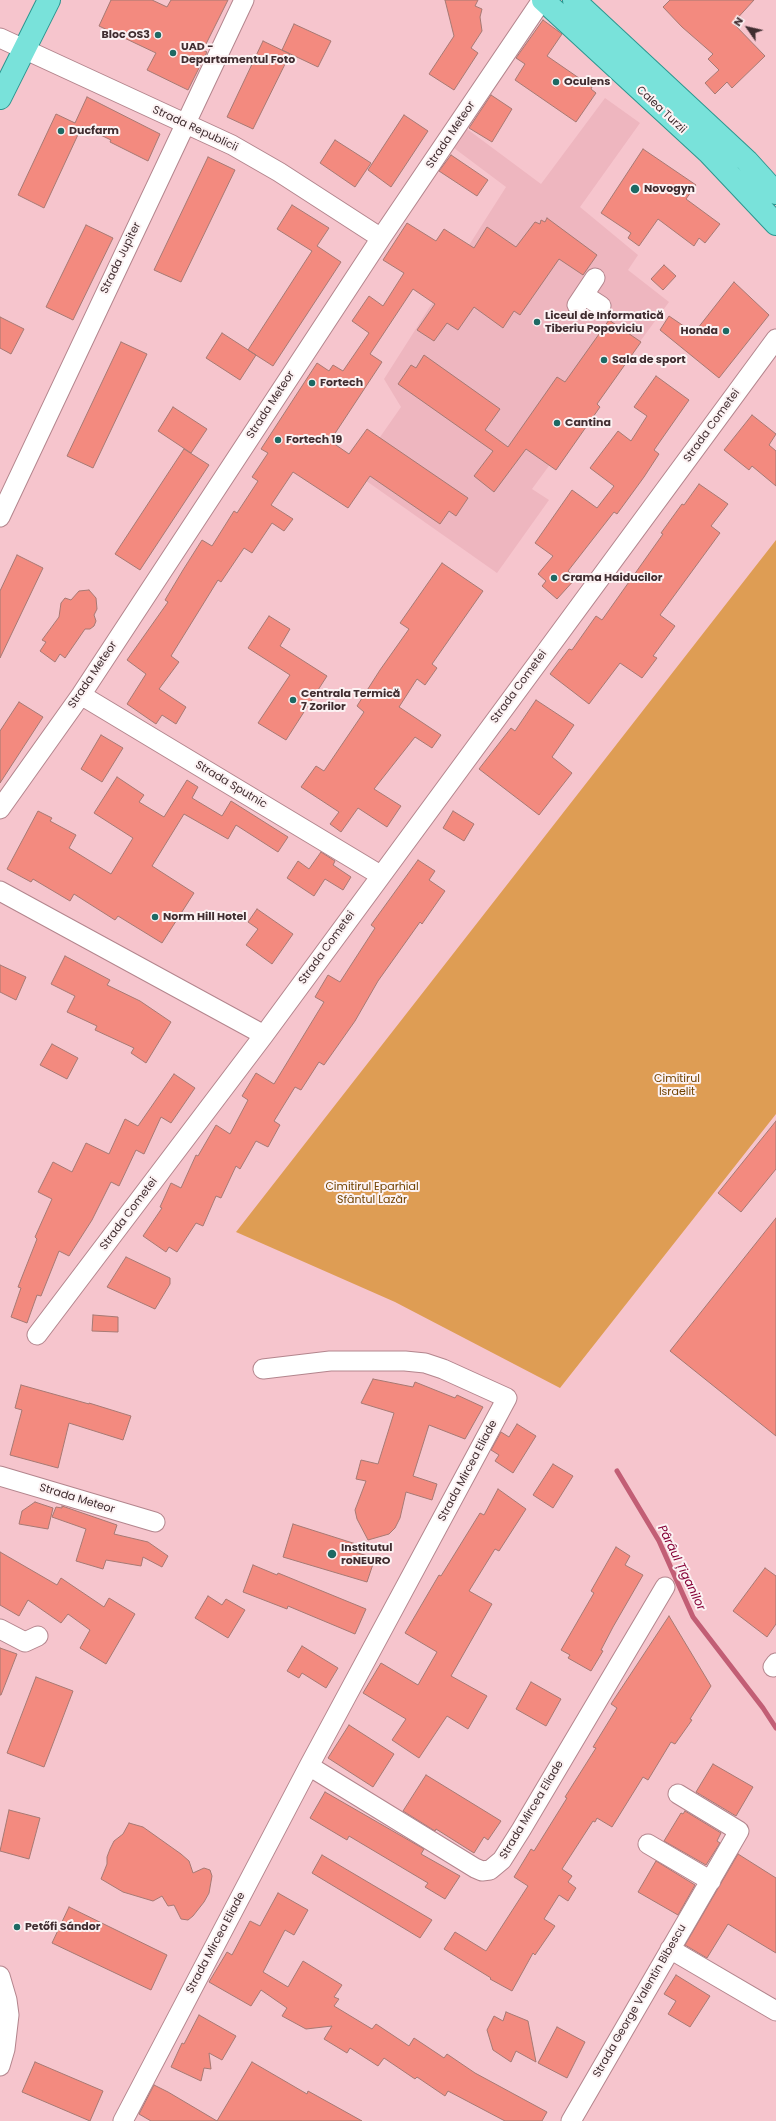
<!DOCTYPE html>
<html>
<head>
<meta charset="utf-8">
<style>
  body { margin:0 }
  #map { position:relative; width:776px; height:2121px; overflow:hidden; background:#f6c5cd; font-family:Poppins,sans-serif }
  canvas { display:block }
  .north { position:absolute; left:728px; top:8px; width:40px; height:40px; -webkit-text-stroke:3px #fcf2f3; paint-order:stroke; rotate:304deg; font-size:11px; font-weight:700; line-height:16px; text-align:center; color:#402d30 }
  .north::after { content:''; display:block; margin:auto; width:14px; height:18px; background:#402d30; clip-path:polygon(50% 0,100% 100%,50% 72%,0 100%) }
</style>
</head>
<body>
<div id="map">
<canvas width="776" height="2121"></canvas>
<div class="north">N</div>
</div>
<script>
const g = document.querySelector('canvas').getContext('2d');
g.lineJoin = 'round';
function paint(path, color) { g.fillStyle = color; g.fill(path, 'evenodd'); }
const toPath = rows => new Path2D(rows.map(r => 'M' + r).join(''));
function stroke(path, color, width, dash) { g.strokeStyle = color; g.lineWidth = width; g.lineCap = dash ? 'butt' : 'round'; g.setLineDash(dash || []); g.stroke(path); }
function write(font, color, halo, rows, align = 'center') {
  g.font = font + ' Poppins,sans-serif'; g.lineWidth = 4; g.setLineDash([]); g.textBaseline = 'middle'; g.strokeStyle = halo; g.fillStyle = color; for (const [text, x, y, turn = 0] of rows) {
    g.save(); g.translate(x, y); g.rotate((+turn || 0) * Math.PI / 180); g.textAlign = isNaN(turn) ? turn : align; if (halo) g.strokeText(text, 0, 0); g.fillText(text, 0, 0); g.restore();
  }
}
const built = toPath([
  [605,98,640,123,580,207,638,255,628,270,669,302,532,489,549,500,497,573,355,473,401,407,384,379,506,187,446,142,459,123,541,184]
]);
const green = toPath([
  [776,540,776,1114,560,1388,395,1302,236,1232]
]);
const stream = toPath([
  [617,1471,659,1541,693,1617,763,1708,776,1728]
]);
const building = toPath([
  [111,0,152,0,167,7,171,0,228,0,203,50,207,52,188,90,147,70,156,53,99,26,111,0],
  [445,0,478,0,475,6,482,9,480,17,482,31,471,48,478,53,454,90,429,74,454,36,445,0],
  [670,0,754,0,733,23,765,56,732,88,727,82,715,94,705,83,719,70,708,59,713,54,682,27,663,7,670,0],
  [543,20,562,34,547,56,592,87,591,89,596,93,576,122,515,80,525,64,516,58,543,20],
  [294,24,331,41,318,67,282,50,294,24],
  [263,41,290,54,253,129,227,117,263,41],
  [491,95,512,109,492,142,469,128,491,95],
  [87,97,160,134,148,161,110,142,111,140,82,126,44,208,18,195,56,114,75,123,87,97],
  [404,115,428,131,391,187,368,170,404,115],
  [335,140,371,163,355,187,320,163,335,140],
  [643,149,696,185,686,199,720,224,705,243,699,238,694,246,658,219,639,246,628,238,631,233,601,213,643,149],
  [451,155,488,180,477,196,439,171,451,155],
  [208,157,235,170,181,282,154,270,208,157],
  [292,205,329,228,317,246,341,262,273,366,248,350,312,251,277,229,292,205],
  [547,218,597,255,583,275,559,259,520,315,514,311,503,328,474,307,458,330,447,323,434,341,417,330,435,304,413,289,370,354,382,362,330,441,349,454,367,429,468,498,456,516,449,511,440,524,370,476,348,508,293,472,271,505,293,519,284,531,272,523,252,553,244,548,221,582,218,580,171,656,179,662,159,689,186,707,176,724,162,715,156,724,127,704,146,674,127,660,168,602,165,600,183,570,202,540,212,546,234,511,237,513,258,481,252,477,268,453,261,449,317,363,329,371,333,365,343,371,369,333,352,321,369,296,383,306,404,273,383,260,407,223,436,241,444,229,474,248,487,227,516,247,535,222,540,224,541,220,545,222,547,218],
  [86,225,113,238,73,320,46,307,86,225],
  [664,265,676,276,663,290,651,279,664,265],
  [734,282,769,315,719,378,660,330,669,316,694,333,734,282],
  [0,317,24,329,11,354,0,348,0,317],
  [609,320,641,342,597,404,600,407,556,470,526,449,494,492,474,476,493,451,398,384,411,365,416,368,424,355,500,409,485,430,508,447,557,377,565,382,609,320],
  [222,333,256,355,240,380,206,358,222,333],
  [121,342,147,354,93,468,67,456,121,342],
  [656,376,689,400,654,450,659,454,644,477,617,514,614,512,568,571,576,578,557,599,542,586,546,581,538,574,553,556,535,543,572,490,597,508,614,486,590,468,618,431,631,441,647,416,634,407,656,376],
  [173,407,207,429,191,453,158,431,173,407],
  [752,415,776,434,769,445,776,451,776,486,752,466,749,470,724,450,752,415],
  [184,449,209,465,140,570,115,554,184,449],
  [699,484,728,504,711,526,720,533,660,615,675,626,653,656,657,658,642,678,620,663,589,704,550,674,569,649,572,650,596,616,602,620,663,534,661,533,682,504,684,505,699,484],
  [17,555,43,568,0,658,0,591,17,555],
  [442,563,483,591,432,664,437,668,425,685,417,679,399,707,441,735,432,748,415,737,374,789,401,806,387,827,358,808,341,832,330,824,339,812,301,787,316,766,324,771,364,712,357,706,380,670,409,629,400,623,442,563],
  [89,590,96,598,97,609,94,615,96,621,94,626,90,629,85,629,65,658,60,654,55,662,40,651,46,642,42,640,59,617,61,603,65,598,71,600,79,591,89,590],
  [269,616,290,629,280,646,327,676,286,740,258,723,290,675,248,648,269,616],
  [536,700,574,725,552,757,572,773,539,815,479,769,511,728,515,731,536,700],
  [19,702,43,717,0,783,0,731,19,702],
  [101,735,123,748,102,782,81,769,101,735],
  [117,777,144,795,139,802,164,817,187,780,198,787,192,798,222,816,231,801,288,837,278,852,236,825,228,839,184,814,152,866,194,893,162,943,118,916,115,920,74,894,70,901,33,879,31,882,7,869,38,811,52,818,50,821,76,835,69,848,111,874,133,838,94,813,117,777],
  [453,811,474,824,464,841,443,828,453,811],
  [321,852,335,861,333,865,351,877,343,890,325,879,314,896,287,878,298,861,309,869,321,852],
  [418,860,435,871,429,880,445,891,422,924,420,922,378,981,355,1021,324,1065,319,1062,301,1090,295,1087,274,1121,280,1125,268,1147,256,1141,240,1169,236,1166,221,1198,216,1196,203,1226,196,1223,177,1252,169,1247,166,1252,143,1236,162,1208,160,1207,171,1183,181,1188,196,1155,198,1156,216,1125,230,1134,248,1100,242,1096,256,1073,274,1084,324,1002,315,997,328,975,340,982,375,928,371,925,418,860],
  [257,909,293,934,272,964,246,945,258,929,248,922,257,909],
  [65,956,110,980,107,985,140,1001,171,1022,146,1063,131,1053,134,1048,95,1030,97,1026,67,1012,75,996,51,984,65,956],
  [0,965,26,977,16,1000,0,992,0,965],
  [52,1044,78,1058,67,1079,40,1065,52,1044],
  [174,1074,195,1088,171,1123,161,1117,144,1154,136,1150,119,1186,111,1182,92,1220,69,1256,59,1251,41,1296,37,1295,27,1323,11,1317,21,1288,18,1287,37,1239,35,1237,52,1199,38,1192,53,1162,72,1172,86,1143,109,1154,125,1119,138,1126,174,1074],
  [776,1121,776,1169,741,1212,718,1193,776,1121],
  [776,1218,776,1436,670,1351,776,1218],
  [126,1257,170,1278,170,1284,155,1309,107,1287,126,1257],
  [93,1315,118,1317,118,1332,92,1331,93,1315],
  [373,1379,413,1387,415,1382,455,1398,457,1395,483,1407,465,1439,429,1425,413,1476,437,1484,432,1500,406,1492,400,1518,395,1528,389,1534,368,1540,357,1519,355,1510,366,1481,356,1479,361,1460,378,1464,394,1413,361,1403,373,1379],
  [21,1385,89,1404,89,1403,131,1416,123,1440,69,1423,58,1468,10,1455,22,1410,15,1408,21,1385],
  [517,1424,536,1436,513,1473,495,1461,499,1455,491,1450,501,1432,509,1437,517,1424],
  [553,1464,573,1476,553,1508,533,1495,553,1464],
  [498,1489,526,1509,499,1551,495,1549,469,1591,492,1604,451,1676,487,1696,468,1729,447,1716,419,1758,392,1740,406,1719,363,1693,381,1663,418,1685,437,1652,405,1633,439,1575,441,1576,480,1513,484,1515,498,1489],
  [35,1502,53,1508,48,1529,19,1524,22,1511,35,1502],
  [62,1506,117,1525,114,1534,148,1542,168,1556,162,1567,143,1557,141,1566,106,1560,103,1569,76,1561,86,1529,52,1517,56,1507,62,1508,62,1506],
  [293,1524,356,1544,340,1548,375,1558,367,1582,283,1557,293,1524],
  [616,1547,630,1556,625,1565,643,1575,613,1627,601,1650,603,1651,591,1671,568,1658,570,1655,561,1650,594,1593,591,1591,616,1547],
  [0,1552,57,1585,61,1578,104,1607,109,1598,135,1614,106,1664,80,1648,90,1630,68,1614,61,1623,28,1600,19,1616,0,1605,0,1552],
  [253,1565,277,1575,278,1573,366,1609,355,1634,288,1606,287,1609,243,1592,253,1565],
  [765,1568,776,1576,776,1624,767,1637,733,1611,765,1568],
  [208,1596,222,1605,226,1599,245,1610,228,1638,195,1618,208,1596],
  [669,1616,711,1686,690,1719,692,1720,675,1744,671,1742,648,1780,643,1777,612,1827,597,1818,595,1822,593,1821,562,1869,572,1876,568,1882,576,1888,568,1901,559,1895,544,1919,555,1926,535,1955,533,1953,512,1991,490,1979,491,1978,444,1949,455,1932,486,1951,528,1886,514,1877,531,1849,534,1851,567,1798,565,1797,596,1748,593,1747,617,1708,611,1704,669,1616],
  [302,1646,338,1668,326,1688,302,1673,299,1678,287,1671,302,1646],
  [0,1648,17,1654,1,1695,0,1695,0,1648],
  [36,1677,73,1691,44,1767,7,1753,36,1677],
  [531,1682,561,1699,546,1726,516,1709,531,1682],
  [349,1725,394,1754,373,1787,328,1758,349,1725],
  [713,1764,753,1787,736,1816,696,1792,713,1764],
  [426,1775,501,1821,488,1840,484,1837,474,1853,436,1829,435,1831,403,1811,426,1775],
  [325,1792,424,1849,421,1854,460,1876,445,1899,425,1887,428,1883,349,1836,347,1840,310,1818,325,1792],
  [9,1810,40,1818,29,1859,0,1851,9,1810],
  [685,1811,721,1833,717,1841,720,1843,706,1865,664,1841,681,1813,683,1814,685,1811],
  [129,1823,143,1827,181,1854,189,1861,193,1873,204,1868,210,1870,212,1876,209,1893,204,1902,193,1916,188,1920,181,1919,174,1905,168,1906,162,1896,153,1901,123,1892,101,1879,107,1864,107,1857,110,1849,114,1841,123,1834,129,1823],
  [738,1854,776,1878,776,1953,728,1924,707,1958,685,1945,738,1854],
  [322,1855,432,1920,420,1938,312,1873,322,1855],
  [656,1861,695,1885,678,1915,638,1892,656,1861],
  [278,1893,308,1910,294,1935,285,1930,263,1972,288,1987,303,1961,342,1985,334,1997,339,1999,334,2006,372,2029,376,2024,409,2046,414,2038,444,2058,447,2054,475,2073,547,2112,542,2121,505,2121,448,2091,445,2096,417,2077,415,2079,384,2058,378,2066,350,2048,347,2053,324,2039,332,2026,306,2029,282,2016,287,2008,261,1990,251,2006,209,1982,227,1952,232,1955,250,1921,260,1926,278,1893],
  [69,1907,167,1955,151,1990,52,1943,69,1907],
  [676,1975,710,1996,690,2027,668,2014,676,2001,664,1994,676,1975],
  [506,2012,528,2021,536,2062,516,2051,511,2062,493,2050,487,2030,494,2016,503,2021,506,2012],
  [199,2015,236,2036,222,2060,209,2053,211,2069,204,2068,201,2081,171,2067,182,2043,184,2044,199,2015],
  [557,2027,585,2042,567,2078,538,2063,557,2027],
  [35,2062,103,2091,90,2121,22,2092,35,2062],
  [252,2062,307,2094,308,2091,362,2121,217,2121,252,2062],
  [154,2085,168,2092,217,2121,151,2121,139,2114,154,2085]
]);
const minor = toPath([
  [0,38,232,145,279,172,381,238],
  [584,295,601,306],
  [577,305,595,278],
  [0,517,244,0],
  [81,695,380,875],
  [0,809,81,695,381,238,542,0],
  [0,891,264,1035],
  [37,1335,264,1035,776,339],
  [0,1476,155,1522],
  [0,1629,25,1642,38,1636],
  [773,1667,776,1663],
  [309,1766,475,1868,482,1871,490,1870,502,1860,521,1830,665,1587],
  [648,1844,711,1881],
  [670,1949,776,2011],
  [0,1976,7,2000,9,2015,5,2049,0,2066],
  [123,2121,309,1766,507,1398,443,1369,425,1363,405,1361,330,1361,263,1369],
  [571,2121,739,1831,678,1794]
]);
const major = toPath([
  [543,0,709,153,776,224],
  [574,0,747,161,776,193],
  [0,98,49,0]
]);
const markers = [
  [158,35,4,"#1e6963"],
  [173,53,4,"#1e6963"],
  [556,82,4,"#1e6963"],
  [61,131,4,"#1e6963"],
  [635,189,5,"#1e6963"],
  [537,322,4,"#1e6963"],
  [726,331,4,"#1e6963"],
  [604,360,4,"#1e6963"],
  [312,383,4,"#1e6963"],
  [557,423,4,"#1e6963"],
  [278,440,4,"#1e6963"],
  [554,578,4,"#1e6963"],
  [293,700,4,"#1e6963"],
  [155,917,4,"#1e6963"],
  [332,1554,5,"#1e6963"],
  [17,1927,4,"#1e6963"]
];
const poiNames = [
  ["Bloc OS3",150,35,"right"],
  ["UAD -",181,47],
  ["Departamentul Foto",181,60],
  ["Oculens",564,82],
  ["Ducfarm",69,131],
  ["Novogyn",644,189],
  ["Liceul de Informatică",545,316],
  ["Tiberiu Popoviciu",545,329],
  ["Honda",718,331,"right"],
  ["Sala de sport",612,360],
  ["Fortech",320,383],
  ["Cantina",565,423],
  ["Fortech 19",286,440],
  ["Crama Haiducilor",562,578],
  ["Centrala Termică",301,694],
  ["7 Zorilor",301,707],
  ["Norm Hill Hotel",163,917],
  ["Institutul",341,1548],
  ["roNEURO",341,1561],
  ["Petőfi Sándor",25,1927]
];
const streetNames = [
  ["Calea Turzii",661,110,43],
  ["Strada Republicii",195,129,25],
  ["Strada Meteor",451,135,-56],
  ["Strada Jupiter",121,258,-64],
  ["Strada Meteor",271,405,-57],
  ["Strada Cometei",712,426,-54],
  ["Strada Meteor",93,675,-56],
  ["Strada Cometei",519,687,-54],
  ["Strada Sputnic",231,785,31],
  ["Strada Cometei",327,948,-54],
  ["Strada Cometei",129,1214,-53],
  ["Strada Mircea Eliade",468,1471,-62],
  ["Strada Meteor",77,1499,17],
  ["Strada Mircea Eliade",532,1810,-59],
  ["Strada Mircea Eliade",216,1943,-62],
  ["Strada George Valentin Bibescu",640,2001,-60]
];
const parkNames = [
  ["Cimitirul",677,1079],
  ["Israelit",677,1092],
  ["Cimitirul Eparhial",372,1187],
  ["Sfântul Lazăr",372,1200]
];
const waterNames = [
  ["Pârâul Țiganilor",681,1568,64]
];
paint(built, '#eeb6bf');
paint(green, '#de9d54');
stroke(stream, '#c25e75', 5);
paint(building, '#f38a7f');
stroke(building, '#a67973', 1);
stroke(minor, '#b3858d', 21);
stroke(major, '#2b968f', 24);
stroke(minor, '#fff', 19);
stroke(major, '#79e2da', 22);
for (const [x, y, r, color] of markers) { const dot = new Path2D(); dot.arc(x, y, r, 0, 2 * Math.PI); g.fillStyle = color; g.fill(dot); stroke(dot, '#fcf2f3', 1.5); }
write('bold 11px', '#402d30', '#fcf2f3', poiNames, 'left');
write('11px', '#402d30', '#fcf2f3', streetNames);
write('11px', '#714300', '#fcf2f3', parkNames);
write('italic 12px', '#850037', '#fcf2f3', waterNames);
</script>
</body>
</html>
